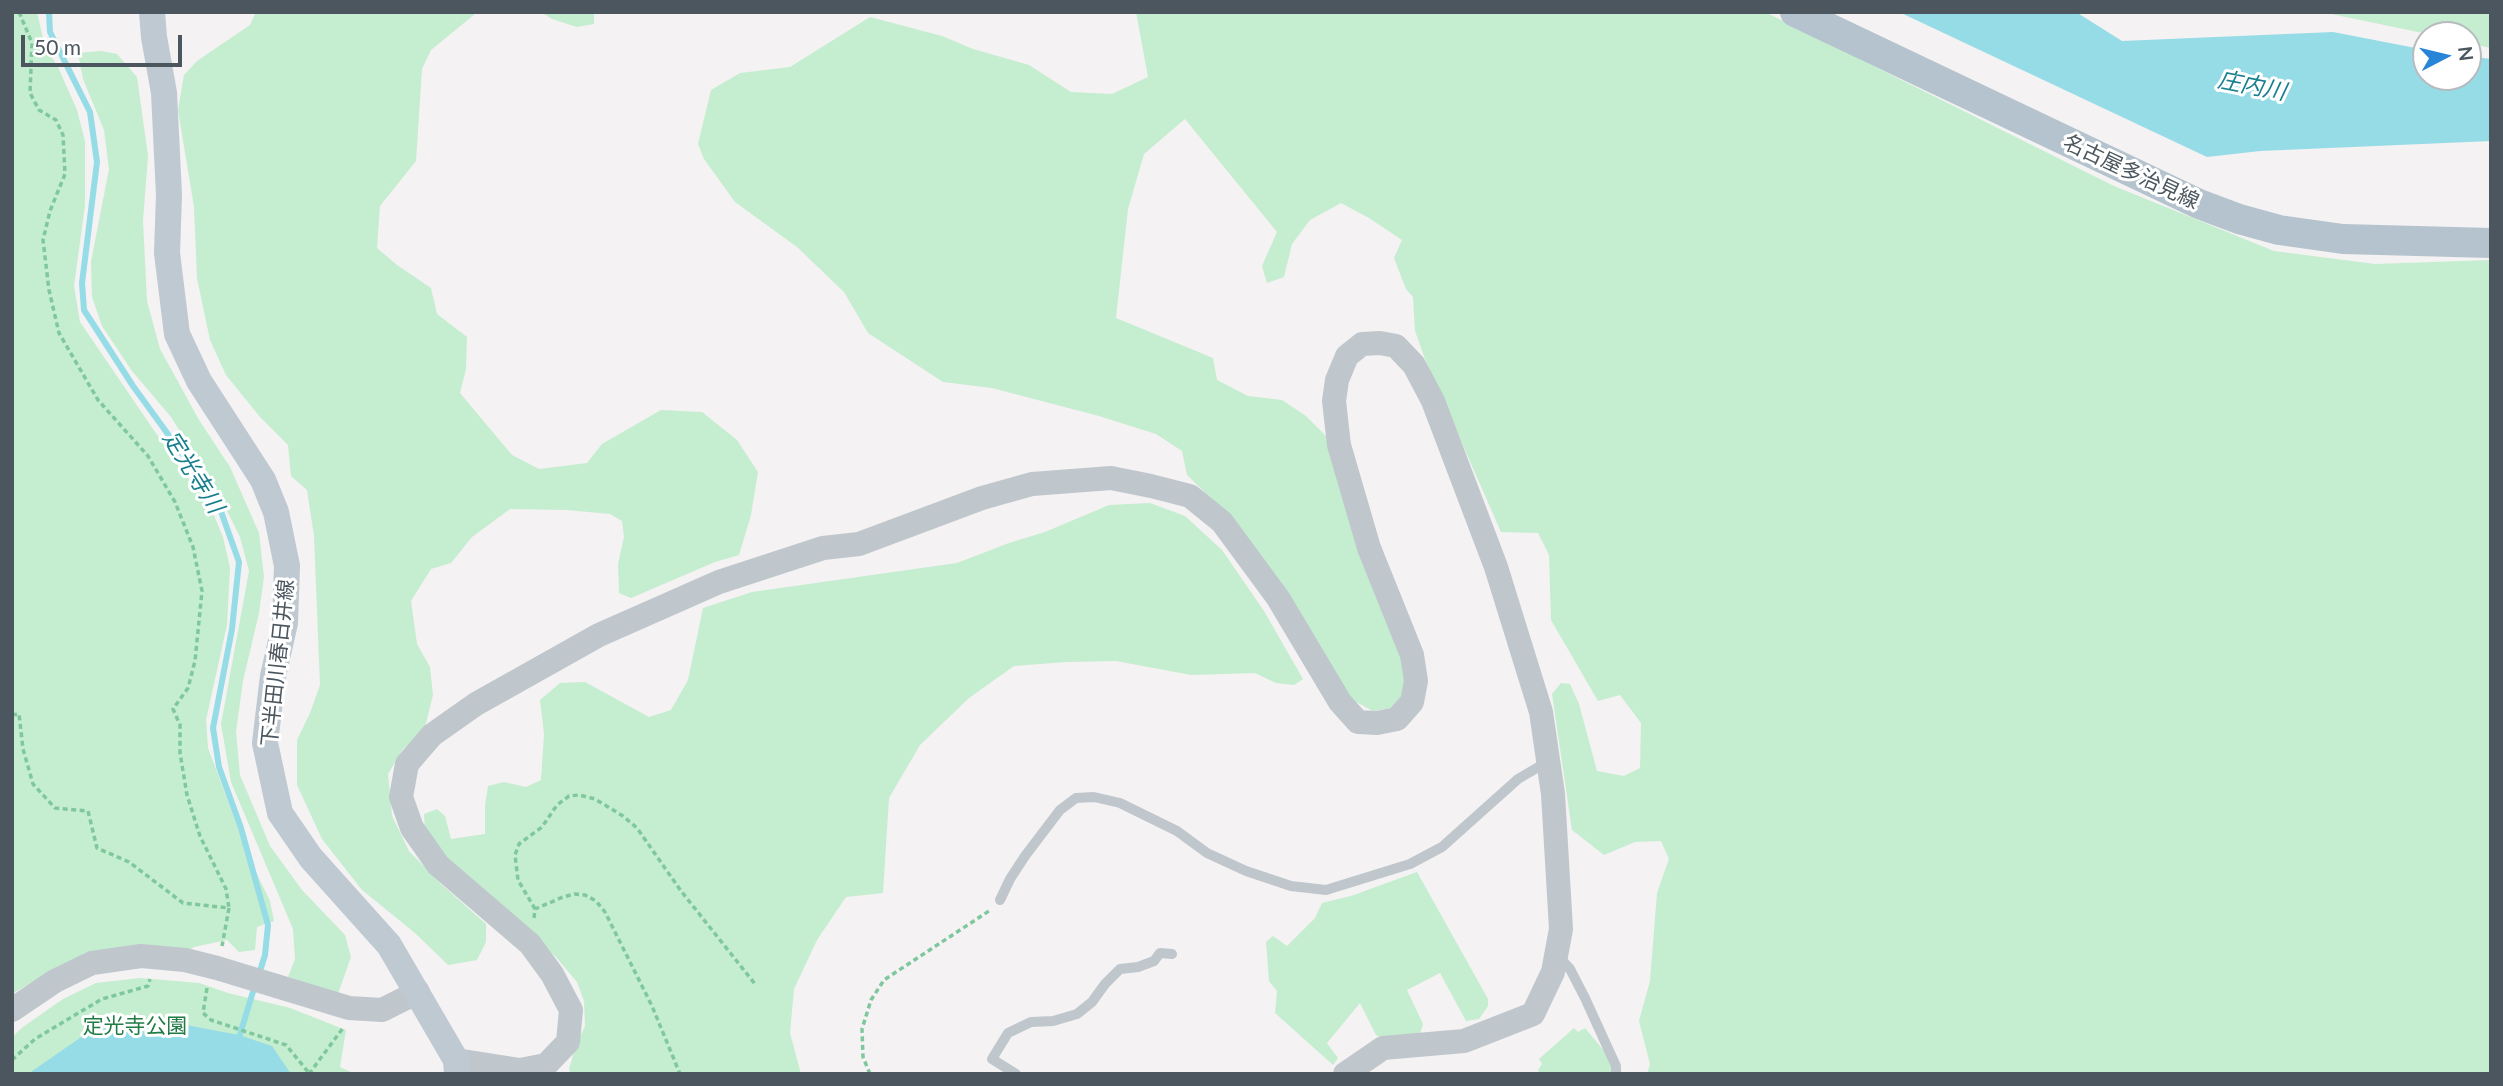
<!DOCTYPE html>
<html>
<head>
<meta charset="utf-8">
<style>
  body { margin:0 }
  #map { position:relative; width:2503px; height:1086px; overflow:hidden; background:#f4f2f2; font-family:Lato,sans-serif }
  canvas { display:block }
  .frame { position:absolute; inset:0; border:14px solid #4b565e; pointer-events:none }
  .north { position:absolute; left:2412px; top:21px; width:70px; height:70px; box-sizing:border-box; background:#fff; border:2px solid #b7bbbf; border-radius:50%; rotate:83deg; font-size:19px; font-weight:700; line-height:28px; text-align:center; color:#4b565e }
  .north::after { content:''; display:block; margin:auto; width:24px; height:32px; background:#2884d7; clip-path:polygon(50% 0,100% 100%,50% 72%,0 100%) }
  .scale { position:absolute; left:21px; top:35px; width:161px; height:32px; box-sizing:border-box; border:4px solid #4b565e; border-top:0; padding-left:9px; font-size:21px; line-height:24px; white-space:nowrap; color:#4b565e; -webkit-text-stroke:5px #fff; paint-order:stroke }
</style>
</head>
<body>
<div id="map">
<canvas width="2503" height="1086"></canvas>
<div class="frame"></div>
<div class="north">N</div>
<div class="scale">50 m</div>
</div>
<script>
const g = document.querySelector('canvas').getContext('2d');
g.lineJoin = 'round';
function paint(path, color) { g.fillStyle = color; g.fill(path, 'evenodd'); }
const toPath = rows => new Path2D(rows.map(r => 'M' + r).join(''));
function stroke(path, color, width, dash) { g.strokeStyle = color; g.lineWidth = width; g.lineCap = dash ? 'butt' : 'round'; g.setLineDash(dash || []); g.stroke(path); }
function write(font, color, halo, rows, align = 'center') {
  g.font = font + ' Lato,"Noto Sans JP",sans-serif'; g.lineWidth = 6; g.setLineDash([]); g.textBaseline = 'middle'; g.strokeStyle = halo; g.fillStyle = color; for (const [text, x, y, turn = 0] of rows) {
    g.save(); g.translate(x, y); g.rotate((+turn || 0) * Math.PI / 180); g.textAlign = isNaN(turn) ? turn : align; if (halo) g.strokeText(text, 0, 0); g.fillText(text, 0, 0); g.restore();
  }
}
const green = toPath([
  [12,12,37,12,45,47,58,67,77,110,85,141,85,205,74,286,80,322,181,470,208,501,223,537,230,568,227,625,206,720,208,748,250,860,270,901,274,921,257,927,255,950,239,952,227,940,194,947,185,952,56,968,12,994],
  [256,12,480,12,475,14,431,50,422,69,416,161,380,206,377,248,397,265,431,288,437,314,467,337,466,369,460,393,512,455,539,469,587,463,602,444,661,410,702,412,737,440,758,472,751,515,739,555,715,562,631,598,619,593,618,564,624,537,622,521,610,514,567,510,510,509,472,537,451,563,431,569,411,601,417,644,430,667,433,695,424,731,403,749,388,774,392,816,409,851,442,885,486,924,486,942,477,960,448,965,415,933,362,890,322,839,297,785,297,740,310,713,320,685,314,536,307,490,291,476,288,445,260,417,226,375,210,340,197,278,194,207,178,110,184,75,197,61,250,25],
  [541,12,594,12,594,24,577,27,552,19],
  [1136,12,1765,12,2114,186,2274,251,2375,264,2491,260,2491,1074,1647,1074,1650,1064,1639,1021,1650,981,1657,893,1669,859,1661,841,1635,842,1604,855,1572,830,1552,694,1561,683,1570,684,1579,704,1597,771,1624,776,1640,768,1641,723,1620,695,1598,701,1551,620,1549,555,1538,533,1501,532,1425,359,1415,331,1413,297,1406,289,1394,258,1402,240,1369,218,1341,203,1310,220,1292,244,1284,277,1267,283,1262,266,1277,232,1185,119,1144,154,1128,209,1116,318,1213,358,1217,380,1248,396,1282,400,1306,416,1328,438,1407,673,1400,700,1391,708,1373,711,1347,697,1231,518,1187,475,1182,451,1156,434,1099,416,992,388,943,382,868,333,844,292,797,247,735,202,704,159,698,144,711,90,740,73,790,67,870,17,942,36,973,49,1029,65,1071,92,1112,94,1148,77],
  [2322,12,2491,12,2491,48,2468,43,2468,35,2432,35],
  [101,51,117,54,137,77,148,156,143,221,147,301,160,349,199,420,230,467,259,533,264,577,259,613,243,681,236,732,240,775,270,846,302,890,345,935,351,957,338,994,288,977,295,959,293,929,231,782,221,724,249,571,240,537,213,483,171,417,132,371,102,326,92,297,91,262,109,169,104,130,83,79,78,53],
  [1150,503,1185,516,1222,550,1264,611,1303,679,1294,685,1276,683,1255,673,1191,675,1116,661,1066,662,1014,666,969,698,920,745,889,798,883,893,846,897,817,940,794,989,790,1033,801,1074,571,1074,569,1069,576,1045,585,1026,584,1001,577,982,556,957,450,863,425,833,424,814,437,809,445,816,451,839,485,834,485,805,488,786,504,782,526,787,541,780,544,734,540,700,560,683,585,682,649,717,671,710,688,680,703,608,752,592,957,563,1009,543,1045,532,1109,505],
  [1417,872,1488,999,1488,1006,1479,1019,1466,1021,1440,973,1407,990,1423,1024,1419,1037,1384,1039,1376,1035,1360,1003,1327,1043,1338,1058,1333,1065,1275,1013,1277,991,1269,981,1266,942,1273,936,1287,946,1315,918,1322,903,1351,896],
  [140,978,199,983,228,993,290,1008,346,1030,340,1067,355,1074,12,1074,12,1037,23,1027,63,999,96,983],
  [1574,1028,1578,1032,1585,1028,1605,1052,1612,1069,1612,1074,1540,1074,1538,1070,1542,1064,1539,1059]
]);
const water = toPath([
  [1899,12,2076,12,2122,41,2333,32,2426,50,2426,77,2468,77,2468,56,2491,59,2491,141,2260,151,2207,157],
  [160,1020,239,1035,272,1046,291,1074,28,1074,90,1031]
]);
const stream = toPath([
  [49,12,50,32,90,112,97,162,82,283,84,310,133,386,218,503,239,562,232,629,213,728,219,767,241,828,268,925,265,955,259,974],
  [238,1041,255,985]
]);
const path = toPath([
  [19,12,32,43,30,93,39,110,56,120,63,135,65,174,50,211,43,240,49,290,59,333,98,400,148,456,175,502,193,547,202,591,195,661,188,688,173,709,180,725,180,753,187,795,200,836,226,889,229,908],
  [12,715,19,714,23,749,33,784,55,808,88,811,97,848,129,862,183,903,229,908,222,946],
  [535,909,518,880,515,855,519,844,542,827,557,805,569,796,579,795,595,799,623,816,637,828,681,891,755,984],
  [534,918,535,909,563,897,575,894,585,895,596,901,605,912,652,1006,680,1074],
  [207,988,203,1013,211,1020,286,1045,309,1073],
  [12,1060,35,1039,75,1015,102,999,148,986,150,979],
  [309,1074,343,1028],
  [870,1074,863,1057,862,1029,871,1000,884,980,989,911]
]);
const service = toPath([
  [1000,900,1010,879,1025,856,1060,810,1076,798,1094,797,1120,803,1177,831,1207,853,1246,871,1291,886,1326,890,1410,864,1442,847,1518,779,1547,762],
  [1559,957,1570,969,1585,998,1616,1066,1616,1074],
  [1016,1074,992,1059,1008,1033,1031,1022,1053,1021,1077,1014,1092,1002,1105,984,1120,969,1138,967,1154,961,1160,953,1172,954]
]);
const tertiary = toPath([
  [12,1010,55,981,92,963,141,956,185,960,217,968,349,1008,382,1010,418,992],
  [456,1060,520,1070,546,1065,568,1042,571,1010,552,974,530,944,438,865,412,828,401,797,407,764,432,735,476,704,599,635,719,582,823,548,859,544,982,498,1032,484,1111,478,1151,486,1190,496,1222,522,1278,598,1340,702,1358,722,1377,723,1397,719,1412,702,1416,681,1412,655,1369,548,1339,445,1334,401,1337,380,1347,356,1362,344,1380,343,1396,346,1414,365,1433,401,1496,567,1541,712,1553,794,1561,929,1553,972,1533,1014,1464,1041,1383,1048,1345,1074]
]);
const secondary = toPath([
  [152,12,154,37,164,93,169,195,167,253,177,334,199,381,263,480,276,512,287,566,285,623,273,676,265,743,280,813,311,858,389,945,456,1060,457,1074]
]);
const primary = toPath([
  [1795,12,2199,204,2239,219,2279,230,2343,239,2491,243]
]);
const streetNames = [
  ["名古屋多治見線",2131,172,25],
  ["下半田川春日井線",278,663,-84]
];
const parkNames = [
  ["定光寺公園",135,1026]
];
const waterNames = [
  ["庄内川",2252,86,11],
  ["定光寺川",193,472,58]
];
paint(green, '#c5edd0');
paint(water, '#95dce6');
stroke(stream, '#95dce6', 6);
stroke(path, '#7fc89d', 3.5, [5, 3.5]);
stroke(service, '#bfc7cd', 10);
stroke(tertiary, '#bfc7cd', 24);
stroke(secondary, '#bfc9d1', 26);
stroke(primary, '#b4c3cd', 30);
write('21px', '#4b565e', '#fff', streetNames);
write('21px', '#207b45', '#fff', parkNames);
write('italic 23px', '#177f8d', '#fff', waterNames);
</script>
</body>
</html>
